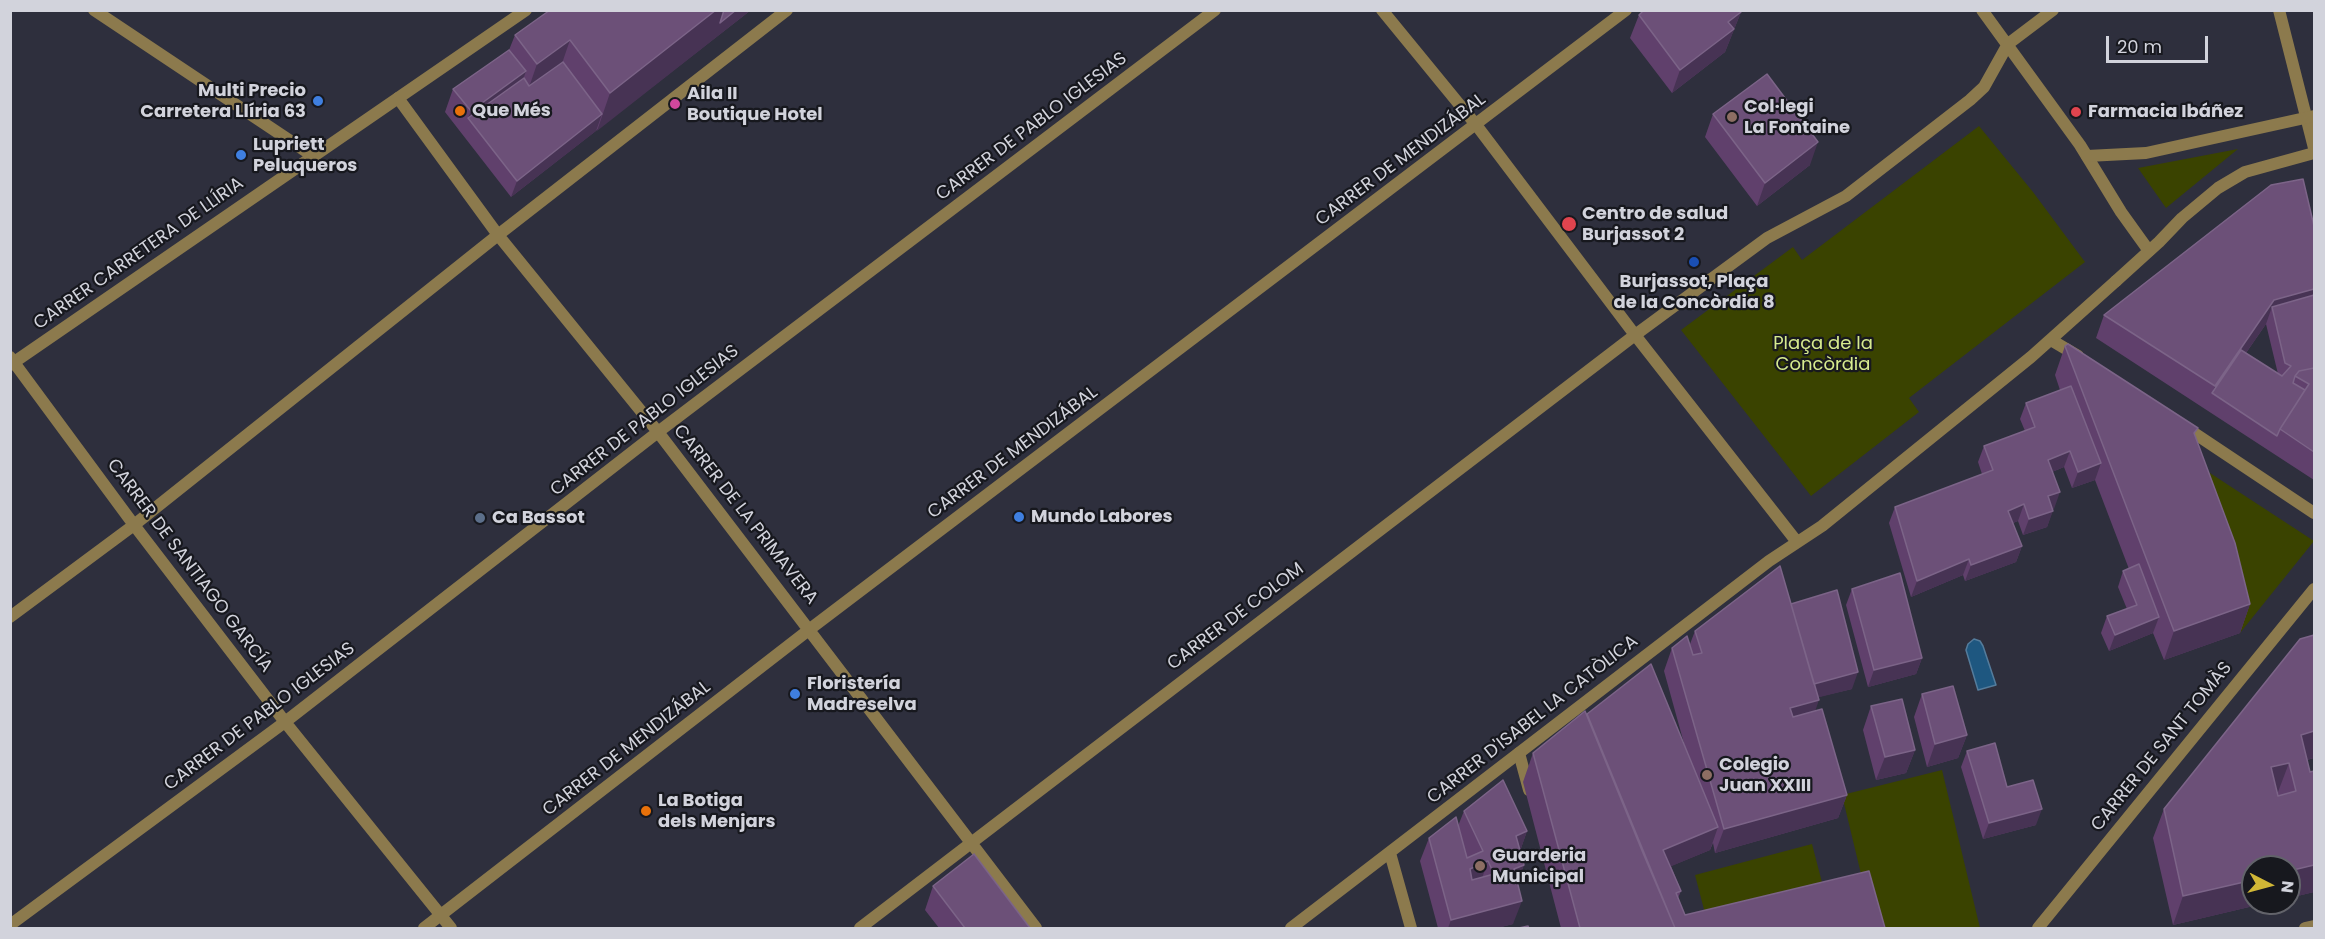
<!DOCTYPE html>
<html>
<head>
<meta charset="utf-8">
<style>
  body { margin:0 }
  #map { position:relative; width:2325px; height:939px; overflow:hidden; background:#2e2f3d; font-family:Poppins,sans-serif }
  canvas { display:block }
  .frame { position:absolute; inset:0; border:12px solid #d2d3dc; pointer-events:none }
  .north { position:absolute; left:2241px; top:855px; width:60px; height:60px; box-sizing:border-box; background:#17181e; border:2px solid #62636a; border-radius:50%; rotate:96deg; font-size:16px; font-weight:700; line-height:24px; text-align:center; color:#d2d3dc }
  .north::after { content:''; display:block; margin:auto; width:21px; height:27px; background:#d1b736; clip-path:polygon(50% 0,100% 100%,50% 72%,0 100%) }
  .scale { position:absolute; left:2106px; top:36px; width:102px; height:27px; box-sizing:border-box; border:3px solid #d2d3dc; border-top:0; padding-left:8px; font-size:18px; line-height:21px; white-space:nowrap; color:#d2d3dc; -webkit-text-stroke:4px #17181e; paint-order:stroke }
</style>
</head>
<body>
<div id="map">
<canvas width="2325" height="939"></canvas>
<div class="frame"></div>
<div class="north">N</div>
<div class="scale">20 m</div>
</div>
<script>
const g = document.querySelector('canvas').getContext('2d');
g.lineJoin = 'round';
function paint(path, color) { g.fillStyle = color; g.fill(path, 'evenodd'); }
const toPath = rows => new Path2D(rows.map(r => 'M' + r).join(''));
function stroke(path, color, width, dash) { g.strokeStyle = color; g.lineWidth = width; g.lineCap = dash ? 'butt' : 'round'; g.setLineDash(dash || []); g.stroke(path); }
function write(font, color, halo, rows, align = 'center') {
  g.font = font + ' Poppins,sans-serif'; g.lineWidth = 4.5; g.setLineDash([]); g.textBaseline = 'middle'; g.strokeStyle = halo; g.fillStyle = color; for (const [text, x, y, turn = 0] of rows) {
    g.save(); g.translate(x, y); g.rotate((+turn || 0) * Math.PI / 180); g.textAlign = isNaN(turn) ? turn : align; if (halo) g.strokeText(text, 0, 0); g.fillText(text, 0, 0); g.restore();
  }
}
const green = toPath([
  [1979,126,2033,192,2085,262,1909,398,1919,412,1811,496,1681,330,1793,247,1802,260],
  [2238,149,2166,208,2138,168],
  [2187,458,2314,541,2240,633],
  [1942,770,1980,928,1874,928,1842,795],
  [1812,844,1824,890,1707,921,1695,875]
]);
const water = toPath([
  [1974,639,1980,641,1983,646,1996,685,1978,690,1966,650,1968,644,1974,639]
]);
const pedestrian = toPath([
  [1519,753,1529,790],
  [2038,928,2314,589]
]);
const minor = toPath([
  [94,10,313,156],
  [1382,10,1477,126,1635,335,1797,542],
  [1982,10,2080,145,2121,212,2149,251],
  [2279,10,2314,148],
  [398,98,498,235,658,432,1036,928],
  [2051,340,2078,356],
  [10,357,134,525,285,722,451,928],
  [2182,425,2314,513],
  [10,617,134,525,498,235,787,10],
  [1390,853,1411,928],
  [10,925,285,722,658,432,1215,10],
  [424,928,810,629,1626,10],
  [860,928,1635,335,1767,238,1846,196,1970,100,1984,87,2008,44,2053,10],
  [1291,928,1769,561,1822,526,2031,357,2116,281],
  [2305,928,2314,926]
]);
const tertiary = toPath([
  [2087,156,2146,153,2314,116],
  [2116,281,2159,242,2182,218,2218,188,2245,172,2314,153],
  [10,365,526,10]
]);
const wall = toPath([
  [550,10,751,10,511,197,445,112,453,89,509,50,515,35],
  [1741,12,1725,52,1672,93,1630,38,1639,15],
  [1713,114,1810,165,1757,206,1705,137],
  [2314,226,2314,480,2096,338,2104,315],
  [2266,324,2278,374,2246,353],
  [2065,346,2195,436,2250,604,2240,633,2164,660,2153,633,2109,651,2101,633,2107,616,2127,609,2118,587,2123,571,2129,569,2095,480,2072,488,2064,467,2052,472,2054,509,2053,509,2047,527,2023,535,2018,521,2013,523,2022,546,2016,562,1965,581,1963,575,1911,597,1889,523,1895,507,1982,474,1978,462,1984,446,2025,431,2020,419,2026,403,2060,390,2055,375],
  [1852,589,1922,658,1916,674,1868,687,1846,605],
  [1791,604,1852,689,1818,697,1815,711,1847,795,1838,818,1715,853,1713,843,1710,850,1671,866,1681,891,1678,898,1685,915,1885,928,1561,928,1523,782,1533,753,1587,714,1685,747,1664,671,1672,648,1690,644,1695,631],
  [2300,639,2314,758,2307,760,2310,772,2314,771,2314,892,2289,898,2253,903,2266,903,2173,925,2153,838,2164,809],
  [1922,694,1967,735,1958,758,1927,767,1914,717],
  [1871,706,1915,750,1906,773,1876,780,1863,730],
  [1967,751,2007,787,2036,825,1983,839,1961,767],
  [1464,811,1527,831,1520,851,1524,865,1517,883,1513,924,1497,928,1438,928,1420,861,1429,838,1458,826],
  [933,886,1030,928,939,928,925,910]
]);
const shadedWall = toPath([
  [716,10,751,10,597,131,610,93],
  [1741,12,1725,52,1672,93,1680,70,1728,22],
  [570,40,557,78,524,102,537,64],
  [526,71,518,95,468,118,471,111],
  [602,114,596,131,511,197,517,181],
  [1818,142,1810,165,1757,206,1765,183],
  [2314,289,2314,309,2272,307,2266,324,2216,396,2212,393,2215,386,2274,300],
  [2070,451,2064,467,2042,476,2048,460],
  [2101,463,2095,480,2072,488,2078,472],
  [2060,492,2054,509,2042,512,2048,496],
  [2024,504,2018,521,2002,527,2008,511],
  [2053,511,2047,527,2023,535,2029,519],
  [2022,546,2016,562,1965,581,1971,565],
  [1969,559,1963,575,1911,597,1917,581],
  [2250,604,2240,633,2164,660,2174,631],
  [2159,617,2153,633,2109,651,2115,635],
  [1922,658,1916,674,1868,687,1874,670],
  [1858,672,1852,689,1804,701,1810,684],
  [1819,700,1811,723,1781,731,1790,708],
  [2314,731,2314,758,2290,764,2301,735],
  [1967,735,1958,758,1927,767,1935,744],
  [1915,750,1906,773,1876,780,1885,757],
  [2289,763,2278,792,2261,796,2271,767],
  [1847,795,1838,818,1715,853,1724,829],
  [2042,809,2036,825,1983,839,1989,823],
  [1718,827,1710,850,1655,873,1663,850],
  [1527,831,1519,854,1516,836],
  [1488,861,1480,884,1461,893,1470,869],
  [1524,865,1515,889,1514,869],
  [2314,865,2314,892,2289,898,2289,871],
  [2253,880,2253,903,2266,903,2173,925,2183,896],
  [1522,901,1513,924,1497,928,1448,928,1451,920]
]);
const building = toPath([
  [550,10,716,10,610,93,570,40,537,64,515,35,550,10],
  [724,10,736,10,720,23,724,10],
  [1644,10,1740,10,1741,12,1728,22,1734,29,1680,70,1639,15,1644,10],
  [509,50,526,71,471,111,453,89,509,50],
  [563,62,602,114,517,181,468,118,524,78,529,86,563,62],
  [1767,74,1818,142,1765,183,1713,114,1767,74],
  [2303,179,2314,226,2314,289,2274,300,2215,386,2104,315,2271,185,2303,179],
  [2314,295,2314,368,2299,371,2295,376,2293,383,2305,390,2280,429,2277,436,2212,393,2241,350,2282,376,2291,366,2285,363,2272,307,2314,295],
  [2068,344,2198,428,2194,433,2235,543,2250,604,2174,631,2065,346,2068,344],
  [2314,368,2314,452,2280,429,2309,384,2295,376,2299,371,2314,368],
  [2071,386,2101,463,2078,472,2070,451,2048,460,2060,492,2048,496,2053,511,2029,519,2024,504,2008,511,2022,546,1971,565,1969,559,1917,581,1895,507,1993,470,1984,446,2035,427,2026,403,2071,386],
  [2139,564,2159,617,2115,635,2107,616,2137,605,2123,571,2139,564],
  [1780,566,1819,700,1790,708,1793,717,1822,709,1847,795,1724,829,1672,648,1687,636,1693,655,1702,653,1695,631,1780,566],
  [1900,573,1922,658,1874,670,1852,589,1900,573],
  [1837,590,1858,672,1814,684,1791,604,1837,590],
  [2314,635,2314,731,2301,735,2310,772,2314,771,2314,865,2289,871,2289,867,2253,867,2253,880,2183,896,2164,809,2300,639,2314,635],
  [2289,763,2296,791,2278,796,2271,767,2289,763],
  [1651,664,1718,827,1663,850,1681,891,1676,893,1685,915,1869,871,1885,928,1675,928,1587,714,1651,664],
  [1953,686,1967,735,1935,744,1922,694,1953,686],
  [1902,699,1915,750,1885,757,1871,706,1902,699],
  [1585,711,1643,853,1675,928,1580,928,1533,753,1585,711],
  [1995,743,2007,787,2033,780,2042,809,1989,823,1967,751,1995,743],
  [1503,780,1527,831,1516,836,1524,865,1514,869,1522,901,1451,920,1429,838,1456,817,1467,858,1483,851,1464,811,1503,780],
  [1488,861,1494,874,1472,880,1470,869,1488,861],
  [974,854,1030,928,965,928,933,886,974,854],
  [1528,926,1529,928,1519,928,1528,926]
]);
const markers = [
  [318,101,6,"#3f7fe0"],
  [675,104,6,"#d1479c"],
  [460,111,6,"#e8710a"],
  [2076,112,6,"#e0444e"],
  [1732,117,6,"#8d6e63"],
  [241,155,6,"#3f7fe0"],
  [1569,224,8,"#e0444e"],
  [1694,262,6,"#1a4fb4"],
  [1019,517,6,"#3f7fe0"],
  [480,518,6,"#5c6f8a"],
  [795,694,6,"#3f7fe0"],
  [1707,775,6,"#8d6e63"],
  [646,811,6,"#e8710a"],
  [1480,866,6,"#8d6e63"]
];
const poiNames = [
  ["Multi Precio",306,91,"right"],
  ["Carretera Llíria 63",306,112,"right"],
  ["Aila II",687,94],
  ["Boutique Hotel",687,115],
  ["Col·legi",1744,107],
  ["La Fontaine",1744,128],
  ["Que Més",472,111],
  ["Farmacia Ibáñez",2088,112],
  ["Lupriett",253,145],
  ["Peluqueros",253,166],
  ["Centro de salud",1582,214],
  ["Burjassot 2",1582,235],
  ["Burjassot, Plaça",1694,282,"center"],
  ["de la Concòrdia 8",1694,303,"center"],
  ["Mundo Labores",1031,517],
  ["Ca Bassot",492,518],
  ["Floristería",807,684],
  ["Madreselva",807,705],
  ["Colegio",1719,765],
  ["Juan XXIII",1719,786],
  ["La Botiga",658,801],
  ["dels Menjars",658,822],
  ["Guarderia",1492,856],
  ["Municipal",1492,877]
];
const streetNames = [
  ["CARRER DE PABLO IGLESIAS",1032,127,-37],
  ["CARRER DE MENDIZÁBAL",1401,160,-37],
  ["CARRER CARRETERA DE LLÍRIA",139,254,-35],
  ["CARRER DE PABLO IGLESIAS",645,421,-38],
  ["CARRER DE MENDIZÁBAL",1013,453,-37],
  ["CARRER DE LA PRIMAVERA",745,515,52],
  ["CARRER DE SANTIAGO GARCÍA",189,566,53],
  ["CARRER DE COLOM",1236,617,-37],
  ["CARRER DE PABLO IGLESIAS",260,717,-37],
  ["CARRER D'ISABEL LA CATÒLICA",1533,720,-38],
  ["CARRER DE SANT TOMÀS",2162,747,-51],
  ["CARRER DE MENDIZÁBAL",627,749,-38]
];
const parkNames = [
  ["Plaça de la",1823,344],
  ["Concòrdia",1823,365]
];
paint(green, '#3a4300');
paint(water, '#1e5780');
stroke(water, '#547c9c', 1.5);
stroke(pedestrian, '#8c7a4d', 12);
stroke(minor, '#8c7a4d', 12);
stroke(tertiary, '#8c7a4d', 12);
paint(wall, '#60406c');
paint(shadedWall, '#473354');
paint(building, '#6c5078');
stroke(building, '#7c6488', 1.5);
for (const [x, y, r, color] of markers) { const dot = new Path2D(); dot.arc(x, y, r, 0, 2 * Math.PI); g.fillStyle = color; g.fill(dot); stroke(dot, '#17181e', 2); }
write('bold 18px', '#d2d3dc', '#17181e', poiNames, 'left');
write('18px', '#d2d3dc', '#17181e', streetNames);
write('18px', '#d7eb8f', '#17181e', parkNames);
</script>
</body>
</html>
